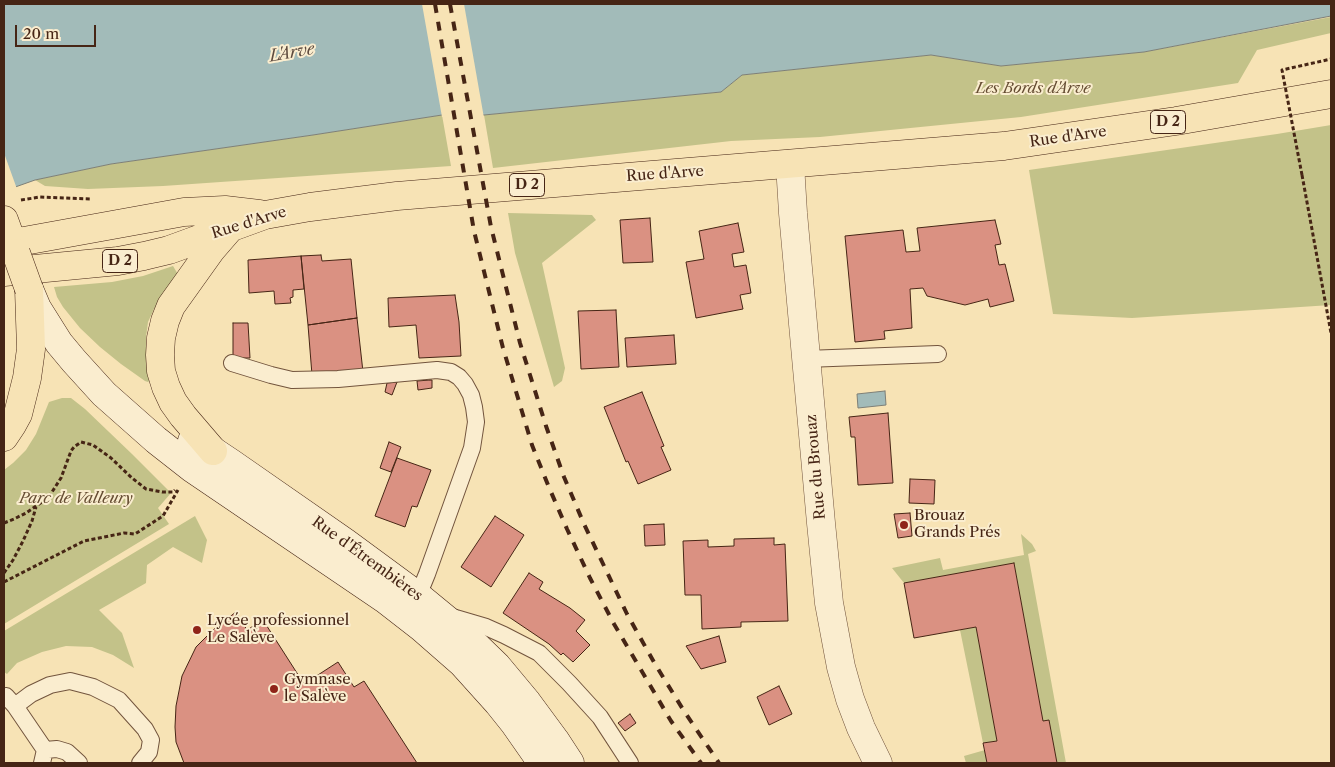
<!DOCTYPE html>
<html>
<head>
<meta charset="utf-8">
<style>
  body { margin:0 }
  #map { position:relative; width:1335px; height:767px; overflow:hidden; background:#f7e3b5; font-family:"Libre Caslon Text",serif }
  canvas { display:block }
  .frame { position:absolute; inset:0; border:5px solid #462515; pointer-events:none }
  .scale { position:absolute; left:15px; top:25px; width:81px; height:22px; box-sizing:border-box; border:2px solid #462515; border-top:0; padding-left:6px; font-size:15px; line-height:18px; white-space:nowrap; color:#462515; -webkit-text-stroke:4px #faedcf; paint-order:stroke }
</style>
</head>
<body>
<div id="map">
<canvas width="1335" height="767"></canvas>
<div class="frame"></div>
<div class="scale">20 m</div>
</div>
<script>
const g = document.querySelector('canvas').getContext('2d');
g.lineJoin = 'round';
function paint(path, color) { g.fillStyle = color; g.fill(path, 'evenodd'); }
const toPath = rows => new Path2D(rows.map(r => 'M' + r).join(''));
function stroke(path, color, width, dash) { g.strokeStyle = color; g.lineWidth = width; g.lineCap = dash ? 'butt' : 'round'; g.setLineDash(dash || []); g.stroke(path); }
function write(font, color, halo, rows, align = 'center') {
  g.font = font + ' "Libre Caslon Text",serif'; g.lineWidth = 4; g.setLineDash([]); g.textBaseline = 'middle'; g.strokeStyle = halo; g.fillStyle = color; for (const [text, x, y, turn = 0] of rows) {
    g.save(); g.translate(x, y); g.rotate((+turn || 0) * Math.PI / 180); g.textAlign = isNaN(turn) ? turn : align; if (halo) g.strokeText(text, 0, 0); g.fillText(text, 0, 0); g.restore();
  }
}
const green = toPath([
  [1331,17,1331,33,1257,50,1238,83,1021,117,820,137,731,141,493,168,484,115,721,92,742,75,931,55,1001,66,1144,52],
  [442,115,451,166,163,186,88,189,45,186,35,180,111,164,313,135],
  [1331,125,1331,305,1132,318,1053,314,1029,170,1277,134],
  [508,213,592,215,596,220,542,263,565,368,562,381,554,387,515,253],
  [173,266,179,276,154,309,148,322,146,337,146,351,151,377,151,380,148,382,145,381,121,364,100,347,80,328,63,307,57,297,54,287,112,282,143,276],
  [62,398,71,398,85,409,132,454,171,493,158,508,169,524,4,624,4,470,13,463,26,450,36,434,49,402],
  [195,516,207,540,202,563,173,547,147,565,146,583,99,610,122,633,134,668,113,655,92,647,66,646,42,652,17,663,7,674,4,672,4,631],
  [1021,534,1032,544,1036,551,1028,554,1066,763,1057,763,1049,721,1043,721,1014,563,904,583,892,568,940,558,943,570,1024,555],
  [976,627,997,741,983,743,960,630],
  [985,750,987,763,966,763,964,756]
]);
const water = toPath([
  [4,4,1331,4,1331,16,1144,52,1001,66,931,55,742,75,721,92,484,115,442,115,313,135,111,164,35,180,4,191,4,4],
  [885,391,886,405,858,408,857,394,885,391]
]);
const pier = toPath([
  [422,4,464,4,484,118,442,117],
  [4,153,17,189,4,193]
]);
const building = toPath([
  [650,218,653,262,623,263,620,220,650,218],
  [995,220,1001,244,995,245,999,265,1005,264,1014,301,990,307,988,299,965,305,927,296,923,288,910,289,912,328,884,331,885,339,855,342,845,236,903,230,906,252,920,251,917,228,995,220],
  [738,223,744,252,732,254,734,267,746,265,751,293,740,295,743,309,696,318,686,262,704,259,699,231,738,223],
  [321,255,322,261,351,259,357,318,308,325,301,256,321,255],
  [301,256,304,289,293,290,293,297,290,298,291,303,275,304,274,291,249,293,248,260,301,256],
  [455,295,459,322,461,356,419,358,416,325,389,327,388,298,455,295],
  [616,310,619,367,581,369,578,311,616,310],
  [357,318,363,372,312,375,308,325,357,318],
  [233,323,248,323,250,358,233,358,233,323],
  [674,335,676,364,627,367,625,338,674,335],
  [430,380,432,380,432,388,418,390,417,381,430,380],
  [397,382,392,395,385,392,387,383,397,382],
  [642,392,664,446,661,447,671,470,638,484,628,461,626,462,604,407,642,392],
  [888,413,893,483,858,485,855,437,851,437,849,417,888,413],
  [389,442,401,447,391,472,380,468,389,442],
  [397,458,431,470,417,507,412,506,405,527,375,516,397,458],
  [910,479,935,480,934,504,909,503,910,479],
  [910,513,912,536,898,538,894,514,910,513],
  [495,516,524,535,491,587,461,567,495,516],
  [664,524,665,545,645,546,644,525,664,524],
  [774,538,774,545,785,544,788,621,741,622,741,627,702,629,701,595,685,595,683,541,708,540,708,547,734,546,734,539,774,538],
  [1014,563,1043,721,1049,720,1057,763,987,763,983,743,997,741,976,627,914,638,904,583,1014,563],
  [529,573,543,582,539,589,570,608,585,620,576,631,590,645,573,662,563,653,561,655,549,644,503,613,529,573],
  [236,612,247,630,263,620,304,684,338,662,354,687,364,681,417,763,184,763,176,742,175,727,176,706,182,676,196,647,215,628,236,612],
  [719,636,726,662,701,669,686,646,719,636],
  [779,686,792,714,769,725,757,697,779,686],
  [630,714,636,723,625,731,618,723,630,714]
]);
const path = toPath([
  [1302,175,1331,333],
  [21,200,40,197,92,199],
  [4,523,14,519,26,513,45,500,50,495,61,478,71,451,74,447,81,442,93,445,111,458,132,478,146,489,162,492,173,492,175,490],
  [4,573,13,560,23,541,32,521,36,507],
  [4,582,84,541,124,533,135,534,163,516,178,490]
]);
const service = toPath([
  [806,359,938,354],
  [232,363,271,375,292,380,338,379,437,370,451,372,459,377,465,384,471,395,474,407,476,422,472,448,427,574,418,596,414,601],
  [452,617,486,627,504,635,539,653,569,683,600,717,630,763],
  [6,696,15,706,45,750],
  [15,706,31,694,50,685,70,681,93,687,119,700,145,729,151,740,149,752,140,763],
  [42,763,45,750,57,749,67,752,79,763]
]);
const minor = toPath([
  [790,164,793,213,821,523,829,603,841,667,850,699,861,728,878,763]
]);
const secondary = toPath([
  [29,289,37,308,59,343,74,361,104,394,156,440,193,469,386,600,422,628,462,663,498,703,514,723,542,763],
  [192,441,213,451,231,463,346,543,418,596,463,633,497,666,527,702,555,740,570,763]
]);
const primary = toPath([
  [4,220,16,253],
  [13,243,184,212,225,210,259,214],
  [4,272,118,261,144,256,169,250,265,215,310,207,397,196,1004,146,1176,121,1331,94],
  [4,437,12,425,18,414,27,378,31,349,29,289],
  [213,451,183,416,173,402,166,387,161,371,160,355,161,338,165,321,171,306,211,250,230,228]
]);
const rail = toPath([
  [435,4,474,231,503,348,532,445,548,485,567,529,590,578,614,624,671,721,701,763],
  [450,4,491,227,520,343,546,426,564,477,584,524,627,614,655,664,684,711,719,763]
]);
const pathBridge = toPath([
  [1302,175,1282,70,1331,59]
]);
const primaryBridge = toPath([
  [16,253,29,289]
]);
const markers = [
  [904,525,5,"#8f2418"],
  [197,630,5,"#8f2418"],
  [274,689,5,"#8f2418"]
];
const shields = [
  [1168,122,35],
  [527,185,35],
  [120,261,35]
];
const shieldNames = [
  ["D 2",1168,122],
  ["D 2",527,185],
  ["D 2",120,261]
];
const parkNames = [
  ["Les Bords d'Arve",1033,89],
  ["Parc de Valleury",76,499]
];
const streetNames = [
  ["Rue d'Arve",1068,137,-8],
  ["Rue d'Arve",665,174,-4],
  ["Rue d'Arve",249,223,-17],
  ["Rue du Brouaz",816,467,-95],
  ["Rue d'Étrembières",367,559,36]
];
const poiNames = [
  ["Brouaz",914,516],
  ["Grands Prés",914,533],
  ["Lycée professionnel",207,621],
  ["Le Salève",207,638],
  ["Gymnase",284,680],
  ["le Salève",284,697]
];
const waterNames = [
  ["L'Arve",292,53,-10]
];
paint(green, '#c3c289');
paint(water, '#a2bbb9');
stroke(water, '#7d7f77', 1);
paint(pier, '#f7e3b5');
paint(building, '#da9182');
stroke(building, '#462515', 1);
stroke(service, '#72543d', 18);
stroke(minor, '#72543d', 29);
stroke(secondary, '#462515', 29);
stroke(primary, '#462515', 29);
stroke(path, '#462515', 3, [4, 2.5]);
stroke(service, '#faedcf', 16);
stroke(minor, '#faedcf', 28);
stroke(secondary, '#faedcf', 28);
stroke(primary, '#f7e3b5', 28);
stroke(rail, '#462515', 4, [9, 9]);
stroke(primaryBridge, '#462515', 29, []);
stroke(pathBridge, '#462515', 3, [4, 2.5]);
stroke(primaryBridge, '#f7e3b5', 28);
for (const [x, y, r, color] of markers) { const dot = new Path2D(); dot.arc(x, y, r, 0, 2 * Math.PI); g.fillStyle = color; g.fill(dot); stroke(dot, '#faedcf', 2); }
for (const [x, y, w] of shields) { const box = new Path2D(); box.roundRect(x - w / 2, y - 11.5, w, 23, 4); g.fillStyle = '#faedcf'; g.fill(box); stroke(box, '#462515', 1); }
write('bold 14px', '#462515', null, shieldNames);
write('italic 15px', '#654c32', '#faedcf', parkNames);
write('15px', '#462515', '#faedcf', streetNames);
write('15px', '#462515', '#faedcf', poiNames, 'left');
write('italic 16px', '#5d4a3e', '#faedcf', waterNames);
</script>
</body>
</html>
